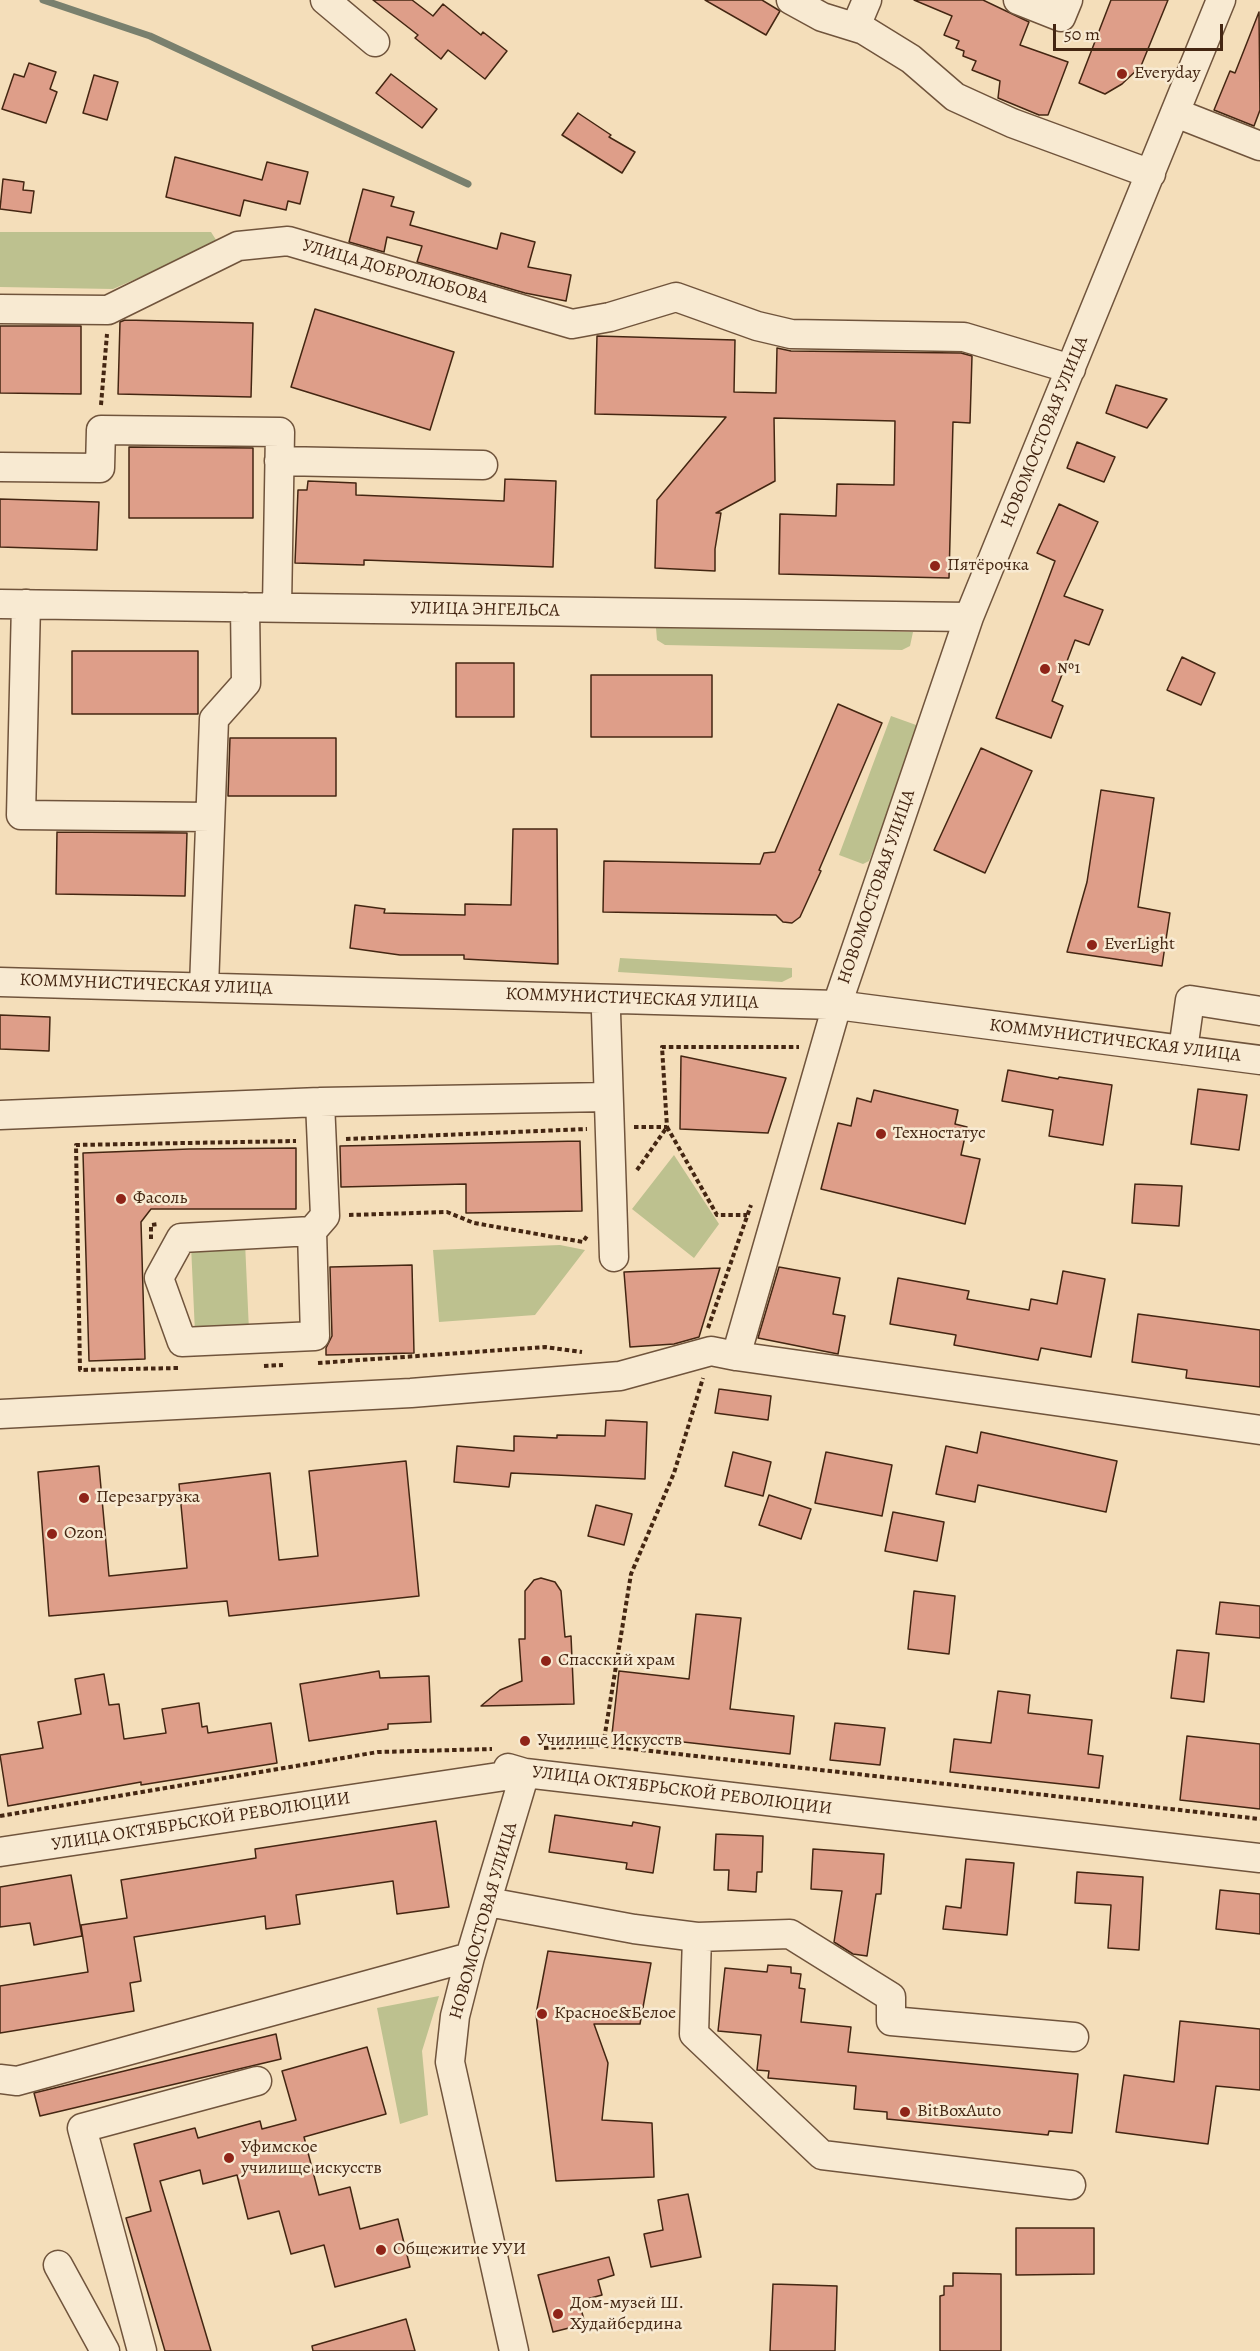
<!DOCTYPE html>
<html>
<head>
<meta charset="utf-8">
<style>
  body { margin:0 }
  #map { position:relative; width:1260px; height:2351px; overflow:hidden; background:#f4deba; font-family:Alegreya,serif }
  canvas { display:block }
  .scale { position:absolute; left:1053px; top:24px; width:170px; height:27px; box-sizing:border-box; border:3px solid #442612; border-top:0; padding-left:8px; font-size:18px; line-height:21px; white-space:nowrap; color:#442612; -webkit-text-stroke:4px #f8ead2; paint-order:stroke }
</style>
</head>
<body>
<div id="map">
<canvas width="1260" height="2351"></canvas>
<div class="scale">50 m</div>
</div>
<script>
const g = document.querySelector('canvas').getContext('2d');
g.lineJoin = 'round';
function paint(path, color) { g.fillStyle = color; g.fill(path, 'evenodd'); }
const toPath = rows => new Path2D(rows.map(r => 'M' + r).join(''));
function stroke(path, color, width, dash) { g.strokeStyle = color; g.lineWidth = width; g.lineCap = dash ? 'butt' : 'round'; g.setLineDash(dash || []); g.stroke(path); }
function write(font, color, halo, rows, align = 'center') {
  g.font = font + ' Alegreya,serif'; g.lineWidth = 5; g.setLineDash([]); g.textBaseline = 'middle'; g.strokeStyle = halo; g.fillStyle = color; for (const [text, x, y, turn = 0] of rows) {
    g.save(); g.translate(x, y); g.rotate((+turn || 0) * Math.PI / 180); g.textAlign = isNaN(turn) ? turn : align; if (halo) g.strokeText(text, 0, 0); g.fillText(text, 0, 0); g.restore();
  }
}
const green = toPath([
  [0,232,211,232,218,243,113,289,0,287],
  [656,628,913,632,910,646,902,650,665,645,657,640],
  [891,716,919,726,921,730,869,861,863,864,839,855],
  [620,958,792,968,792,977,782,982,618,972],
  [674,1155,719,1224,694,1258,632,1209],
  [245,1242,249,1331,195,1333,191,1245],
  [560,1245,585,1250,535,1315,439,1322,433,1250],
  [439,1996,422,2051,428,2115,400,2124,377,2008]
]);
const stream = toPath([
  [43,0,150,36,468,184]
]);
const building = toPath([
  [373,0,412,0,433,16,443,4,481,35,483,32,507,51,485,79,448,50,441,59,415,38,418,35,373,0],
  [705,0,762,0,780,11,766,35,705,0],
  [914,0,983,0,1029,22,1020,45,1068,62,1048,115,1039,115,998,98,1000,81,972,70,976,61,963,56,964,51,956,48,959,41,944,35,952,16,914,0],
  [1111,0,1168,0,1141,66,1122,84,1105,94,1079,83,1111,0],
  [1259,12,1260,110,1254,126,1214,110,1230,71,1235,73,1259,12],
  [29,63,56,72,50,89,57,92,46,123,2,109,14,74,24,77,29,63],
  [391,74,437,109,422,128,376,93,391,74],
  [94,75,118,82,107,120,83,113,94,75],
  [578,113,611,135,609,137,635,152,622,173,562,135,578,113],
  [175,157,262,180,267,162,308,172,300,204,288,201,286,210,244,200,240,216,166,197,175,157],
  [3,179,24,182,23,190,34,191,31,213,0,209,3,179],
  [363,189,394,197,391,206,414,212,410,225,497,249,501,233,535,242,528,267,571,275,566,301,525,293,417,262,422,246,387,237,384,252,349,242,363,189],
  [315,309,454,352,430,430,291,387,315,309],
  [125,320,253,323,251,397,118,394,120,322,125,320],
  [0,326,81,326,81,394,0,393,0,326],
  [597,336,735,340,734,392,776,393,777,348,791,351,961,353,972,356,970,423,953,422,949,578,779,574,780,514,836,516,837,484,894,485,895,421,774,418,775,481,716,513,721,513,715,549,715,571,655,568,657,500,726,417,595,414,597,336],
  [1116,385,1167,399,1147,428,1106,413,1116,385],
  [1077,442,1115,457,1104,482,1067,468,1077,442],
  [129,447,253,448,253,518,129,518,129,447],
  [505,479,556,481,553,567,364,560,364,565,295,563,298,490,307,490,308,481,356,483,356,495,504,501,505,479],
  [0,499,99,502,97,550,0,547,0,499],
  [1059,504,1098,522,1064,596,1103,610,1089,645,1075,640,1052,701,1063,706,1051,738,996,718,1055,561,1037,553,1059,504],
  [72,651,198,651,198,714,72,714,72,651],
  [1182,657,1215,673,1201,705,1167,690,1182,657],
  [456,663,514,663,514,717,456,717,456,663],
  [591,675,712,675,712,737,591,737,591,675],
  [838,704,882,723,819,870,821,871,800,917,792,923,783,922,776,915,603,912,604,861,760,864,764,853,775,852,838,704],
  [230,738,336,738,336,796,228,796,230,738],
  [981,748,1032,771,985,873,934,850,981,748],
  [1101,790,1154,798,1138,907,1170,913,1162,966,1067,952,1087,882,1101,790],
  [513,829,557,829,558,964,464,959,464,955,400,955,350,948,355,905,385,909,384,913,465,915,465,904,511,905,513,829],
  [57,832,187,833,185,896,56,894,57,832],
  [0,1015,50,1017,49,1051,0,1049,0,1015],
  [681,1056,786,1078,768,1133,680,1129,681,1056],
  [1008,1070,1058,1079,1059,1077,1112,1085,1103,1145,1049,1136,1053,1110,1002,1101,1008,1070],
  [1198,1089,1247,1095,1239,1150,1191,1144,1198,1089],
  [874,1090,958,1110,955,1124,967,1127,961,1155,980,1159,965,1224,821,1189,838,1123,851,1126,857,1098,871,1102,874,1090],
  [580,1141,582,1211,466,1213,466,1184,341,1187,340,1146,580,1141],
  [296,1148,296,1209,151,1209,141,1222,145,1359,89,1361,83,1153,189,1149,296,1148],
  [1135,1184,1182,1186,1179,1226,1132,1223,1135,1184],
  [412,1265,414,1353,326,1355,326,1348,332,1336,330,1267,412,1265],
  [779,1267,840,1278,833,1314,845,1316,838,1354,758,1338,779,1267],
  [720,1268,699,1337,674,1344,630,1347,624,1272,720,1268],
  [1063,1271,1105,1279,1091,1357,1041,1348,1038,1360,954,1345,956,1335,890,1324,898,1278,969,1291,967,1299,1029,1310,1031,1299,1057,1304,1063,1271],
  [1138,1314,1260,1330,1260,1387,1186,1378,1187,1370,1132,1362,1138,1314],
  [719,1389,771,1396,768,1420,715,1413,719,1389],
  [606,1420,647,1422,645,1479,511,1473,509,1487,454,1482,457,1446,514,1451,514,1436,557,1438,557,1435,605,1436,606,1420],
  [981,1432,1117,1461,1106,1512,978,1485,975,1502,936,1494,946,1446,977,1453,981,1432],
  [733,1452,771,1462,763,1496,725,1486,733,1452],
  [826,1452,892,1465,882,1516,815,1503,826,1452],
  [406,1461,419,1596,229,1616,227,1601,49,1616,38,1472,99,1466,109,1576,187,1568,179,1484,270,1473,279,1560,318,1556,309,1471,406,1461],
  [769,1495,811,1509,801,1539,759,1525,769,1495],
  [596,1505,632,1514,624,1545,588,1536,596,1505],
  [893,1512,944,1522,937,1561,885,1551,893,1512],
  [541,1578,555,1582,561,1591,565,1637,571,1636,574,1704,481,1706,500,1690,522,1681,519,1639,525,1639,525,1591,534,1580,541,1578],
  [914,1591,955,1596,949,1654,908,1649,914,1591],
  [1220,1602,1260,1606,1260,1638,1216,1634,1220,1602],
  [696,1614,741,1618,730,1709,794,1716,790,1754,612,1734,619,1671,689,1679,696,1614],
  [1177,1650,1209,1653,1204,1702,1171,1698,1177,1650],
  [379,1671,380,1678,429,1676,431,1722,388,1724,388,1729,309,1741,300,1684,379,1671],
  [104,1674,109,1705,119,1704,124,1739,166,1733,162,1709,199,1703,202,1727,207,1726,208,1733,271,1723,277,1763,141,1785,141,1782,8,1806,0,1755,43,1748,38,1722,81,1714,75,1679,104,1674],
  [998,1691,1030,1695,1028,1713,1092,1720,1088,1754,1103,1756,1099,1788,950,1772,954,1739,991,1743,998,1691],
  [835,1723,885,1728,880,1765,830,1760,835,1723],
  [1187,1736,1260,1744,1260,1809,1180,1800,1187,1736],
  [555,1815,632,1826,633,1822,660,1827,653,1873,626,1869,627,1863,549,1852,555,1815],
  [436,1821,449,1907,397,1914,393,1881,296,1895,300,1924,266,1929,265,1916,134,1937,141,1981,130,1983,134,2011,0,2033,0,1986,88,1972,81,1925,127,1918,121,1880,256,1858,255,1849,436,1821],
  [716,1834,763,1836,762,1872,757,1872,756,1892,728,1890,729,1870,714,1870,716,1834],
  [813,1849,884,1854,881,1894,876,1894,867,1956,853,1954,834,1942,842,1891,811,1889,813,1849],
  [966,1859,1014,1863,1007,1935,943,1929,946,1906,961,1908,966,1859],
  [1077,1872,1143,1877,1139,1950,1108,1948,1111,1905,1075,1903,1077,1872],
  [71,1875,82,1936,34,1945,30,1923,0,1927,0,1887,71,1875],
  [1220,1890,1260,1894,1260,1934,1216,1929,1220,1890],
  [548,1951,651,1963,640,2024,594,2024,608,2063,602,2120,652,2123,654,2177,556,2181,536,2014,548,1951],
  [768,1965,791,1967,791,1973,801,1974,799,1988,805,1989,801,2022,851,2027,848,2052,1078,2074,1072,2133,1049,2131,1048,2135,887,2119,887,2112,854,2109,856,2086,768,2078,769,2071,757,2070,761,2035,718,2031,725,1968,767,1972,768,1965],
  [1180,2021,1260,2029,1260,2090,1216,2086,1208,2144,1116,2132,1124,2075,1174,2082,1180,2021],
  [276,2034,281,2059,40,2116,34,2093,276,2034],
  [367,2047,386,2114,304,2137,319,2195,350,2187,360,2229,398,2219,410,2267,335,2287,324,2245,291,2254,279,2211,248,2219,237,2175,203,2184,200,2170,160,2181,211,2351,165,2351,126,2218,151,2211,134,2144,195,2128,198,2138,260,2121,262,2129,296,2120,282,2071,367,2047],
  [688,2194,701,2257,651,2267,644,2234,663,2230,658,2200,688,2194],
  [1016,2228,1094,2228,1094,2274,1016,2275,1016,2228],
  [609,2257,614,2275,598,2280,602,2295,579,2301,585,2324,553,2332,538,2275,609,2257],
  [953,2273,1001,2274,1001,2351,940,2351,940,2296,944,2295,944,2286,953,2286,953,2273],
  [773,2284,837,2286,835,2351,770,2351,773,2284],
  [406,2319,415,2351,313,2351,312,2346,406,2319]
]);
const path = toPath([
  [101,405,107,334],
  [634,1127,667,1127,662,1047,799,1047],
  [346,1139,587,1129],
  [637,1170,667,1127,717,1215,747,1215],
  [349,1215,447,1212,474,1223,583,1242,587,1236],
  [151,1239,151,1225,159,1224],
  [708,1328,751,1205],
  [318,1363,545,1347,582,1352],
  [264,1366,283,1365],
  [178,1368,80,1370,76,1145,296,1141],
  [603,1746,631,1574,674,1473,703,1378],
  [544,1748,606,1746,1260,1819],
  [0,1816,378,1752,492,1749]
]);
const minor = toPath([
  [325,0,375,42],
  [791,0,822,17,864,30,911,59,955,97,1012,123,1151,174],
  [1018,0,1061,17,1068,0],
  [856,26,867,0],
  [1176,113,1260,146],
  [0,309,108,310,238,246,288,241,572,324,610,317,676,297,757,326,791,334,964,337,1071,369],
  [279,461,483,465],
  [0,467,100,468,101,430,280,432,277,607],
  [0,604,969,617],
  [26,604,21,815,210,817],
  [0,982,837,1005,1260,1060],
  [204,987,214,719,246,683,245,607],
  [606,1012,614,1257],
  [1183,1050,1190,1000,1260,1011],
  [0,1115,320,1102,608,1097],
  [312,1231,181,1238,159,1278,182,1342,315,1336,312,1231,325,1216,320,1102],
  [736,1356,837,1005,969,617,1221,0],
  [0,1414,411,1393,620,1376,711,1351,736,1356,1260,1430],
  [508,1768,525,1773,470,1957,455,2016,450,2062,514,2351],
  [0,1852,525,1773,1260,1858],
  [488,1902,634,1929,697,1937,694,2034,822,2155,1071,2185],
  [697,1937,790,1934,891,1997,891,2021,1074,2037],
  [0,2079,17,2081,470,1957],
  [58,2265,105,2351],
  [142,2351,82,2128,257,2081]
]);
const markers = [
  [1122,74,6,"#8f2418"],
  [935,566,6,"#8f2418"],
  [1045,669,6,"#8f2418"],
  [1092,945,6,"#8f2418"],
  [881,1134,6,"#8f2418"],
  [121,1199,6,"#8f2418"],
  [84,1498,6,"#8f2418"],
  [52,1534,6,"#8f2418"],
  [546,1661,6,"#8f2418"],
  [525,1741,6,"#8f2418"],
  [542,2014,6,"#8f2418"],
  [905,2112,6,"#8f2418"],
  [229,2158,6,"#8f2418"],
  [381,2250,6,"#8f2418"],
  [558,2314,6,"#8f2418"]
];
const poiNames = [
  ["Everyday",1134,74],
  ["Пятёрочка",947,566],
  ["№1",1057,669],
  ["EverLight",1104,945],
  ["Техностатус",893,1134],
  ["Фасоль",133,1199],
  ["Перезагрузка",96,1498],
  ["Ozon",64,1534],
  ["Спасский храм",558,1661],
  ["Училище Искусств",537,1741],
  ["Красное&Белое",554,2014],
  ["BitBoxAuto",917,2112],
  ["Уфимское",241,2148],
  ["училище искусств",241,2169],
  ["Общежитие УУИ",393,2250],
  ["Дом-музей Ш.",570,2304],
  ["Худайбердина",570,2325]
];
const streetNames = [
  ["УЛИЦА ДОБРОЛЮБОВА",395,272,16],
  ["НОВОМОСТОВАЯ УЛИЦА",1045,432,-68],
  ["УЛИЦА ЭНГЕЛЬСА",485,610,1],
  ["НОВОМОСТОВАЯ УЛИЦА",877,887,-71],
  ["КОММУНИСТИЧЕСКАЯ УЛИЦА",146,985,2],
  ["КОММУНИСТИЧЕСКАЯ УЛИЦА",632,999,2],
  ["КОММУНИСТИЧЕСКАЯ УЛИЦА",1115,1041,7],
  ["УЛИЦА ОКТЯБРЬСКОЙ РЕВОЛЮЦИИ",682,1791,7],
  ["УЛИЦА ОКТЯБРЬСКОЙ РЕВОЛЮЦИИ",201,1822,-9],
  ["НОВОМОСТОВАЯ УЛИЦА",484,1921,-74]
];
paint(green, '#bdc18f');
stroke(stream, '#79806e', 7);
paint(building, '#de9e89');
stroke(building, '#442612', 1.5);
stroke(minor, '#70543c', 31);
stroke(path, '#442612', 4, [4.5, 3]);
stroke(minor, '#f8ead2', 28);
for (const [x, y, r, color] of markers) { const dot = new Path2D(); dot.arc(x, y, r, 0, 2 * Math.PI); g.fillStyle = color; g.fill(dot); stroke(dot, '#f8ead2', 2); }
write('18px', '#442612', '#f8ead2', poiNames, 'left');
write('18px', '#442612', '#f8ead2', streetNames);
</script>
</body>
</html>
